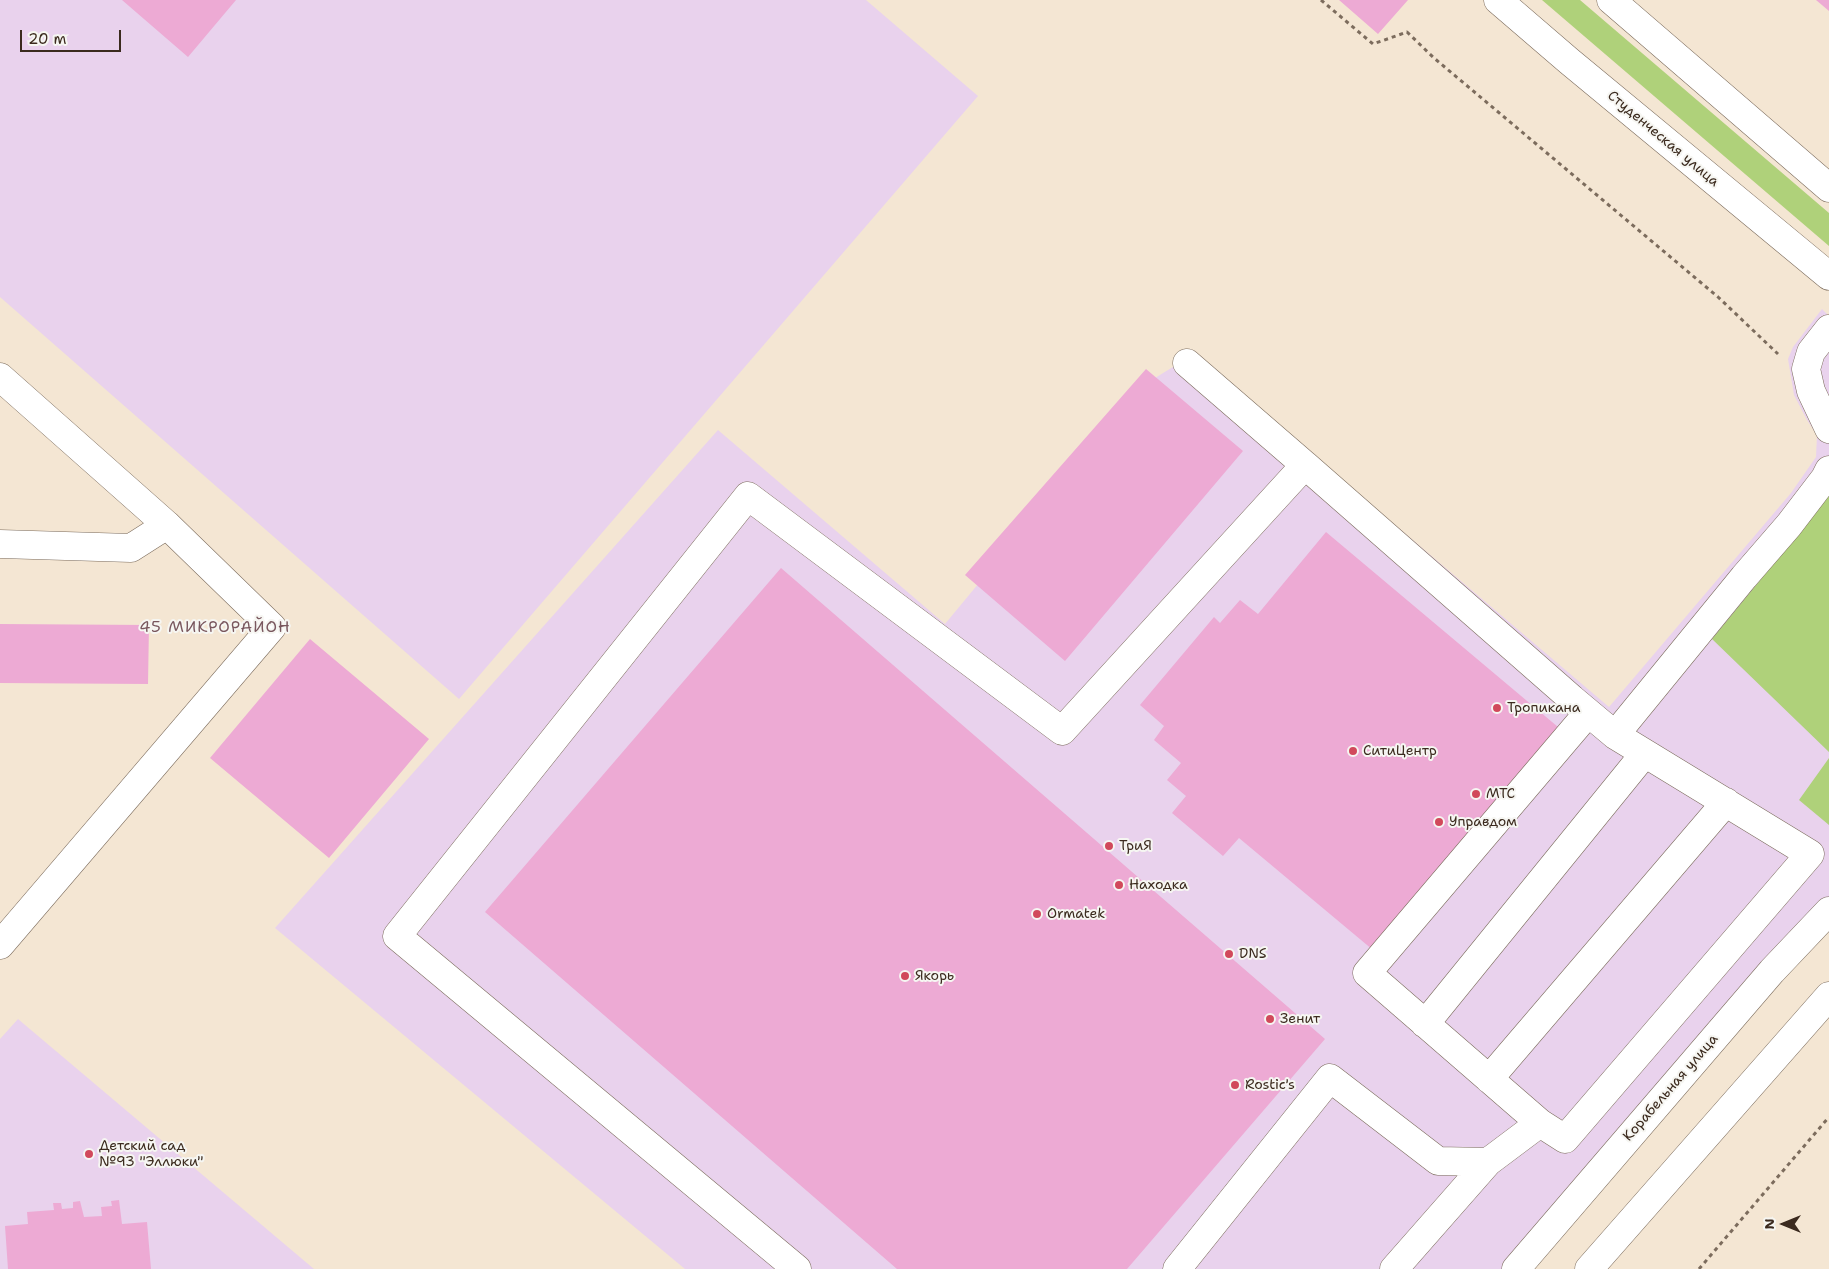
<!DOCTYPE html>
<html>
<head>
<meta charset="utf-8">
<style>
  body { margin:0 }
  #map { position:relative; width:1829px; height:1269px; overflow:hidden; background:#f4e6d3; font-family:"Shantell Sans",sans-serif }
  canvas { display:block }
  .north { position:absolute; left:1759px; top:1199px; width:50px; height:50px; -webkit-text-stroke:4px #f6f6f2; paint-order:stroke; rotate:270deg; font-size:14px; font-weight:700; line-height:20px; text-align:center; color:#3b2a1e }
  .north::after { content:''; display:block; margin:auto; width:18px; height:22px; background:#3b2a1e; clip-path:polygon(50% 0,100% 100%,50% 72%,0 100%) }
  .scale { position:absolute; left:20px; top:30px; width:101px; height:22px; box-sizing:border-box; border:2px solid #3b2a1e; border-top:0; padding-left:6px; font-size:15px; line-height:18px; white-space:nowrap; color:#3b2a1e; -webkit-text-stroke:4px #f6f6f2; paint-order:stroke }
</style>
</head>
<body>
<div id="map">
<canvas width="1829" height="1269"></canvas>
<div class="north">N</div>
<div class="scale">20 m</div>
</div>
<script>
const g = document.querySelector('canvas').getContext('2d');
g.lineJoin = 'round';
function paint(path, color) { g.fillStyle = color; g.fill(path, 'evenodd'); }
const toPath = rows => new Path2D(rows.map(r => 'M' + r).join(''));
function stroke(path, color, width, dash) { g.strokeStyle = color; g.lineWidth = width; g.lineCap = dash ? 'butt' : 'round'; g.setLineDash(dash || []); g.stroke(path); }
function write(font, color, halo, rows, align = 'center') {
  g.font = font + ' "Shantell Sans",sans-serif'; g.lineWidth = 4; g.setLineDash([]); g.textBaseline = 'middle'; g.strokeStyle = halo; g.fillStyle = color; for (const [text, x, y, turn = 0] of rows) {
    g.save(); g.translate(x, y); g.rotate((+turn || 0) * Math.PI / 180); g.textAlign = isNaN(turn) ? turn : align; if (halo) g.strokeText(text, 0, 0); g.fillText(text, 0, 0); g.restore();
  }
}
const built = toPath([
  [0,0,866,0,978,96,459,699,0,297],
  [1822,309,1829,316,1829,902,1502,1269,685,1269,275,928,718,430,945,624,1142,386,1194,354,1609,707,1791,493,1816,457,1817,435,1807,420,1794,395,1788,359,1793,347],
  [18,1019,314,1269,0,1269,0,1039]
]);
const green = toPath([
  [1542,0,1580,0,1829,213,1829,246],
  [1829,496,1829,752,1712,639],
  [1829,758,1829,825,1799,800]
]);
const building = toPath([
  [122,0,236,0,188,57],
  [1339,0,1408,0,1378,34],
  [1816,0,1829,0,1829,11],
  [1146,369,1243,451,1065,661,965,575],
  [1326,532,1558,727,1373,950,1239,838,1223,856,1172,813,1186,796,1167,780,1181,763,1154,740,1164,726,1140,705,1214,617,1220,623,1240,600,1258,614],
  [781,568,1325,1039,1127,1269,897,1269,485,912],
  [0,624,149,625,148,684,0,683],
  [310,639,429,739,329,858,210,758],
  [119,1200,122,1224,147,1222,151,1269,8,1269,5,1226,28,1224,27,1212,54,1210,53,1203,61,1203,62,1209,73,1208,73,1202,80,1201,84,1217,102,1216,101,1207,112,1206,111,1201]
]);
const path = toPath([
  [1321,0,1373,44,1407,32,1434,58,1718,297,1778,354],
  [1699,1269,1829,1117]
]);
const minor = toPath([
  [1829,329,1811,352,1806,369,1811,391,1829,429],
  [1187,363,1305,465],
  [0,377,167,525,272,627,0,945],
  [0,544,131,548,167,525],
  [1615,735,1744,577,1789,525,1825,478,1829,470],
  [1425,1024,1645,753],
  [1489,1079,1726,802],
  [797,1269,397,936,748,496,1062,731,1305,465,1572,699,1615,735,1810,854,1565,1139,1540,1123,1367,973,1588,713],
  [1177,1269,1330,1078,1438,1161,1488,1162,1540,1123],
  [1394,1269,1488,1162],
  [1516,1269,1772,971,1829,911],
  [1589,1269,1829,996]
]);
const major = toPath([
  [1498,0,1569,61,1829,276],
  [1611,0,1829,188]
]);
const markers = [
  [1497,708,5,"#d1495b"],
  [1353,751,5,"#d1495b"],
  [1476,794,5,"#d1495b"],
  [1439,822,5,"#d1495b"],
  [1109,846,5,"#d1495b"],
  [1119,885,5,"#d1495b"],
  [1037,914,5,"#d1495b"],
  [1229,954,5,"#d1495b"],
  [905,976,5,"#d1495b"],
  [1270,1019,5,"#d1495b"],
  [1235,1085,5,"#d1495b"],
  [89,1154,5,"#d1495b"]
];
const streetNames = [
  ["Студенческая улица",1663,139,40],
  ["Корабельная улица",1671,1088,-49]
];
const poiNames = [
  ["Тропикана",1507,708],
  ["СитиЦентр",1363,751],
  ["МТС",1486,794],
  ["Управдом",1449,822],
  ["ТриЯ",1119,846],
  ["Находка",1129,885],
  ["Ormatek",1047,914],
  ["DNS",1239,954],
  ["Якорь",915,976],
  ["Зенит",1280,1019],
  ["Rostic's",1245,1085],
  ["Детский сад",99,1146],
  ["№93 \"Эллюки\"",99,1162]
];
const quarterNames = [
  ["45 МИКРОРАЙОН",215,628]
];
paint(built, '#e9d2ed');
paint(green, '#afd17a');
paint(building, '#edaad4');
stroke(minor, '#7c6c5d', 29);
stroke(major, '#7c6c5d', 29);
stroke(path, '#7c6c5d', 3, [4, 4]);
stroke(minor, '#fff', 28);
stroke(major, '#fff', 28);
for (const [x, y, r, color] of markers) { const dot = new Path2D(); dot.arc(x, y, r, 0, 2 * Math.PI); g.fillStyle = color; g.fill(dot); stroke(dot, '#f6f6f2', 2); }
write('14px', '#3b2a1e', '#f6f6f2', streetNames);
write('14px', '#3b2a1e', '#f6f6f2', poiNames, 'left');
g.letterSpacing = '1px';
write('16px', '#79575e', '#f6f6f2', quarterNames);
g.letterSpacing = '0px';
</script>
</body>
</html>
